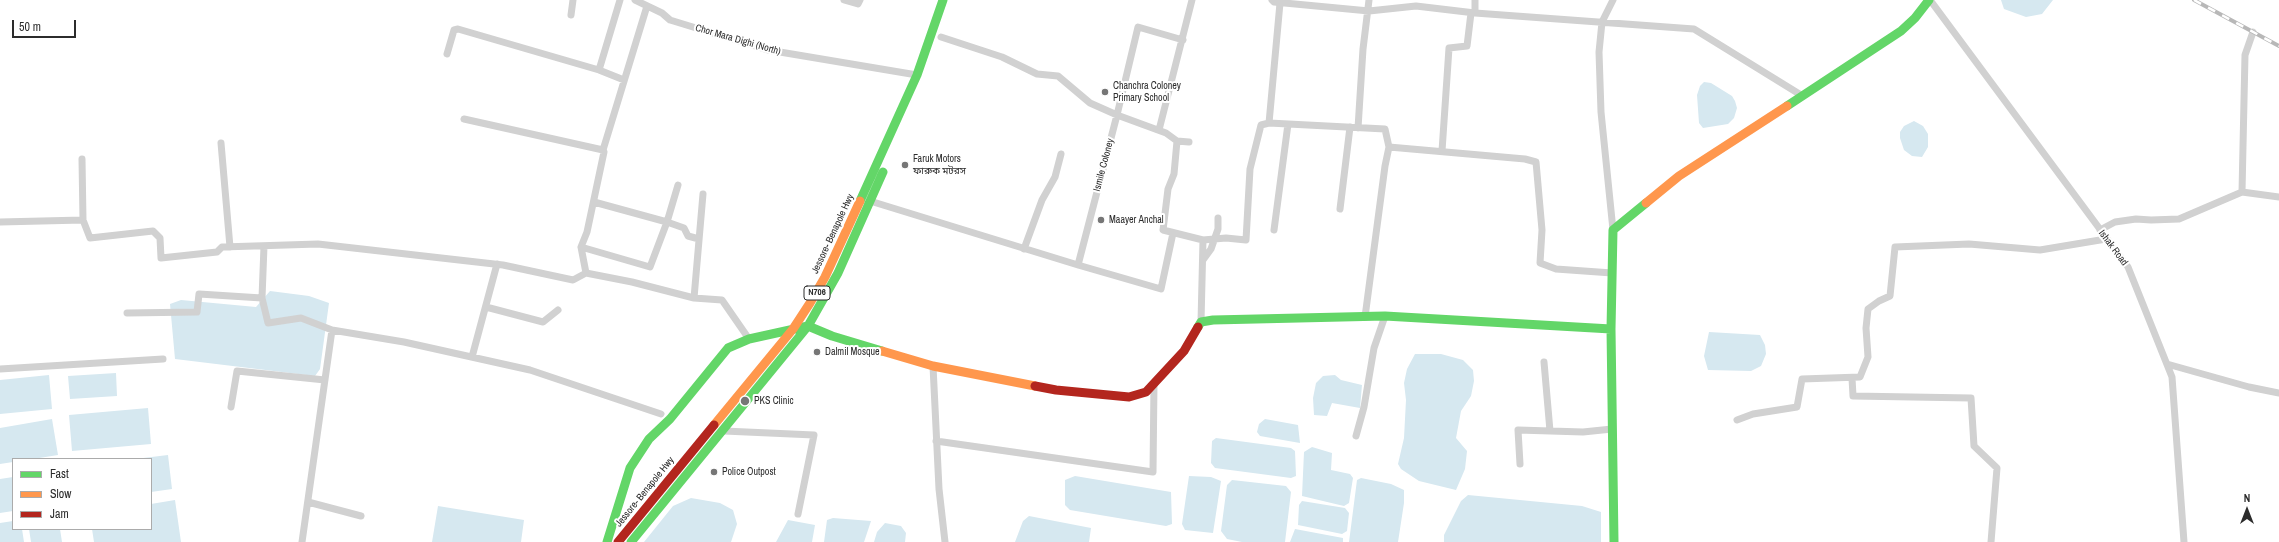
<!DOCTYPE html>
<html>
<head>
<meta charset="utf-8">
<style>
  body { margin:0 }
  #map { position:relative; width:2279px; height:542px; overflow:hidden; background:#fff; font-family:"Archivo Narrow",sans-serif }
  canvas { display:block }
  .legend { position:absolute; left:12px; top:458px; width:140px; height:72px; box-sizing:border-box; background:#fff; border:1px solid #ababab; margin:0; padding:5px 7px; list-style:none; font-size:12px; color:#2c2c2c }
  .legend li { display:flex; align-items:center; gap:8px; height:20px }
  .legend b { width:20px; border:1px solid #ababab }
  .north { position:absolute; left:2227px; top:490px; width:40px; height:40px; -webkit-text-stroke:3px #fff; paint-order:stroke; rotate:0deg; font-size:11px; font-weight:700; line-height:16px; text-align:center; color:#2c2c2c }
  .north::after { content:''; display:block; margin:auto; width:14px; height:18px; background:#2c2c2c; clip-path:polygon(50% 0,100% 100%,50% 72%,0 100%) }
  .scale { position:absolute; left:12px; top:20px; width:64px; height:18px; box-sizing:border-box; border:2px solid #2c2c2c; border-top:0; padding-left:5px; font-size:12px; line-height:14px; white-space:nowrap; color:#2c2c2c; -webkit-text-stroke:3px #fff; paint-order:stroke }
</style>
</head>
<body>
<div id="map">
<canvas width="2279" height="542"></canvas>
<ul class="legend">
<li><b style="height:5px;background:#63d668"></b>Fast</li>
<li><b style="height:5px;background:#ff974d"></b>Slow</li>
<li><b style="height:5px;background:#b3261e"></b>Jam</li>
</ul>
<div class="north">N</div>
<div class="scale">50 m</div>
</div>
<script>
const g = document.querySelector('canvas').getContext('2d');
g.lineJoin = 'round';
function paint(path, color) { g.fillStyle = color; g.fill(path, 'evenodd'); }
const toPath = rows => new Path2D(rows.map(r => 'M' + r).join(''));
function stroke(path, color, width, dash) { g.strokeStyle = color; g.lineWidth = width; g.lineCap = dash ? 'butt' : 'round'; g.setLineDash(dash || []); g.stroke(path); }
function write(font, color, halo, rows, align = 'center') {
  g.font = font + ' "Archivo Narrow","Noto Sans Bengali",sans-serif'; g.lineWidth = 4; g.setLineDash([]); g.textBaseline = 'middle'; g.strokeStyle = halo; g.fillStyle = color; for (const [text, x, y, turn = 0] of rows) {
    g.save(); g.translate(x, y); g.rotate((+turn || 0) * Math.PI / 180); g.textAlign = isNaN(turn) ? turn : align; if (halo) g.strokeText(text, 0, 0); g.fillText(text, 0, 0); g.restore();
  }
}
const water = toPath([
  [2001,0,2053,0,2042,14,2026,17,2004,9],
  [1704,82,1711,83,1732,96,1735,101,1737,108,1734,118,1728,124,1703,128,1699,123,1697,95,1700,86],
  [1914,121,1923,126,1928,134,1928,147,1922,157,1912,156,1904,150,1900,138,1900,132,1904,126],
  [270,291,309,296,329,303,320,369,315,376,175,359,170,304,181,300,256,307],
  [1709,332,1760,335,1765,345,1766,354,1761,366,1751,371,1708,370,1704,356],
  [1415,354,1441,354,1463,360,1473,370,1474,381,1471,396,1461,411,1456,438,1467,451,1465,469,1456,490,1419,481,1401,469,1398,464,1404,438,1406,400,1404,383,1407,369],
  [116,373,117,396,70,399,68,376],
  [49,375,52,409,0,414,0,380],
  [1335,375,1341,380,1362,385,1360,408,1332,403,1327,416,1314,415,1313,398,1316,383,1323,376],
  [148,408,151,444,72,451,69,415],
  [52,419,58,455,33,459,13,459,13,462,0,464,0,428],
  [1265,419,1298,425,1300,443,1260,436,1257,432,1259,424],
  [1216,438,1291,448,1295,451,1296,476,1291,478,1215,468,1211,463,1212,441],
  [1312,447,1332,453,1331,470,1350,474,1353,478,1349,503,1344,506,1302,496,1304,452],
  [168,455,172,489,151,492,151,459,135,459],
  [1075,476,1171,492,1172,524,1166,526,1070,510,1065,505,1065,480],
  [1189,476,1211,477,1221,481,1213,533,1185,530,1182,524],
  [13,477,13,511,0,513,0,479],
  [1361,478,1391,484,1404,490,1404,503,1398,542,1349,542,1357,480],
  [1232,480,1286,486,1291,492,1285,542,1242,542,1227,539,1221,531,1227,485],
  [1468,495,1582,506,1601,512,1601,542,1444,542,1444,535,1461,501],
  [691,498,720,503,733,510,737,524,731,542,644,542,673,506],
  [175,500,181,542,94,542,92,529,151,529,151,504],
  [1302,501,1345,508,1349,513,1347,531,1342,534,1298,525,1299,505],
  [438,506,524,520,521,542,432,542],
  [1029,516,1091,528,1089,542,1015,542,1023,521],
  [833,518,871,521,864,542,824,542,827,520],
  [788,520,815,525,812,542,776,542],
  [13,521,13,529,22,529,24,542,0,542,0,523],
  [885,523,901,526,906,533,905,542,874,542,877,532],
  [29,529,60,529,62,542,31,542],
  [1295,529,1343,538,1343,542,1290,542]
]);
const street = toPath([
  [635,0,662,13,670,20,768,50,917,75],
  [844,0,858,4,860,0],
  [1272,0,1274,2,1369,11,1416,6,1475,13,1694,29,1801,95],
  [1475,0,1475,13],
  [1930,0,2128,267,2172,377,2184,542],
  [1280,3,1269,123,1385,129,1389,147,1385,166,1365,317],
  [571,15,573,0],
  [941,37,1002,57,1037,74,1058,76,1090,103,1117,115,1078,265,1161,289,1173,233],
  [1183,40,1138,27,1117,115,1166,133,1177,141,1174,174,1168,189,1163,230,1203,240,1201,322],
  [447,54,454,30,458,29,599,70,624,80],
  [599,70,620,0],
  [464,119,603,150,647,6],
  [1358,128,1363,49,1369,0],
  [1159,130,1192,0],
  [1177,141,1189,142],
  [221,143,230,247],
  [1389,147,1525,159,1536,162,1542,230,1540,263,1556,269,1612,273],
  [1442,151,1449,48,1467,46,1471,13],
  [82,159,83,220],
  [678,185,667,222,684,228,688,236,699,239],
  [2242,192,2245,55,2253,32],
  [870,201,1078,265],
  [1340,209,1350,127],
  [0,222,83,220,90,238,153,231,160,238,161,258,217,252,222,247,318,244,503,265,573,280,586,273,632,282,694,298,722,300,749,339],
  [1274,230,1288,124],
  [1613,230,1601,112,1599,52,1602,22,1613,0],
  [2100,230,2115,222,2136,219,2151,220,2179,219,2242,192,2279,197],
  [1203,240,1226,238,1246,240,1250,169,1261,125,1269,123],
  [581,247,650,267,667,222,594,202],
  [1024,249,1042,200,1055,177,1061,154],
  [1203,260,1211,249,1218,229,1218,218],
  [586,273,581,247,587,232,604,152],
  [262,298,264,246],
  [694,298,703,194],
  [486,307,543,322,558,310],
  [127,313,197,312,199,294,262,298,268,323,301,318,332,330],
  [472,357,497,264],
  [1544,362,1550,431],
  [2167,364,2249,387,2279,393],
  [933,366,939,489,945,542],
  [0,369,163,359],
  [1852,378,1853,396,1971,398,1974,446,1997,468,1991,542],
  [231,407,237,371,325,380],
  [1737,420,1753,414,1797,407,1802,379,1860,377,1868,357,1866,328,1868,309,1879,301,1890,296,1895,247,1969,244,2040,250,2106,239],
  [724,431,814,435,798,514],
  [1356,436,1364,407,1374,348,1385,316],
  [936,441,1153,472,1154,383],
  [1520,464,1518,430,1583,432,1612,429],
  [308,502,361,516],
  [302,542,332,330,404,342,530,370,661,414]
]);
const fast = toPath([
  [1787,106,1901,31,1915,18,1929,0],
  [860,201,917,75,943,0],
  [1198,327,1201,322,1213,320,1385,316,1611,329],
  [607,542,630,468,649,439,670,419,728,348,749,339,808,326,832,336,882,351],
  [631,542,808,326,838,273,883,172],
  [1614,542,1611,329,1613,230,1646,203]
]);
const slow = toPath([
  [1646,203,1679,176,1787,106],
  [882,351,933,366,1035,386],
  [714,425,793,329,810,303,825,277,860,201]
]);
const jam = toPath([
  [1035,386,1056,390,1129,397,1146,392,1184,351,1198,327],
  [618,542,714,425]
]);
const rail = toPath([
  [2194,0,2279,46]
]);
const markers = [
  [1105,92,4,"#767676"],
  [905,165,4,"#767676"],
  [1101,220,4,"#767676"],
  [817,352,4,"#767676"],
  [745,401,5,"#767676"],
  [714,472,4,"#767676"]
];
const shields = [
  [817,293,26]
];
const shieldNames = [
  ["N706",817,293]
];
const streetNames = [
  ["Chor Mara Dighi (North)",738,40,16],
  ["Ismile Coloney",1104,165,-75],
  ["Jessore- Benapole Hwy",833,234,-65],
  ["Ishak Road",2113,248,53],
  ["Jessore- Benapole Hwy",645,492,-51]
];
const poiNames = [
  ["Chanchra Coloney",1113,86],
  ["Primary School",1113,98],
  ["Faruk Motors",913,159],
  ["ফারুক মটরস",913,171],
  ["Maayer Anchal",1109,220],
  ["Dalmil Mosque",825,352],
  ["PKS Clinic",754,401],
  ["Police Outpost",722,472]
];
paint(water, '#d6e8f0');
stroke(street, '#d1d1d1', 7);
stroke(fast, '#63d668', 9);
stroke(slow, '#ff974d', 9);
stroke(jam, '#b3261e', 9);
stroke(rail, '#b8b8b8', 4);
stroke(rail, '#fff', 2.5, [8]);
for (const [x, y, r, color] of markers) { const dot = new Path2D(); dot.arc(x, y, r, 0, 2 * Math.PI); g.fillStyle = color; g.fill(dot); stroke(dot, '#fff', 1.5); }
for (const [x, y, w] of shields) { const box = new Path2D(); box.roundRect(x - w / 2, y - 7, w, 14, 3); g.fillStyle = '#fff'; g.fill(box); stroke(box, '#2c2c2c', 1); }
write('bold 9px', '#2c2c2c', null, shieldNames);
write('10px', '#2c2c2c', '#fff', streetNames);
write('10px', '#2c2c2c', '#fff', poiNames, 'left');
</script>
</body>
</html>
